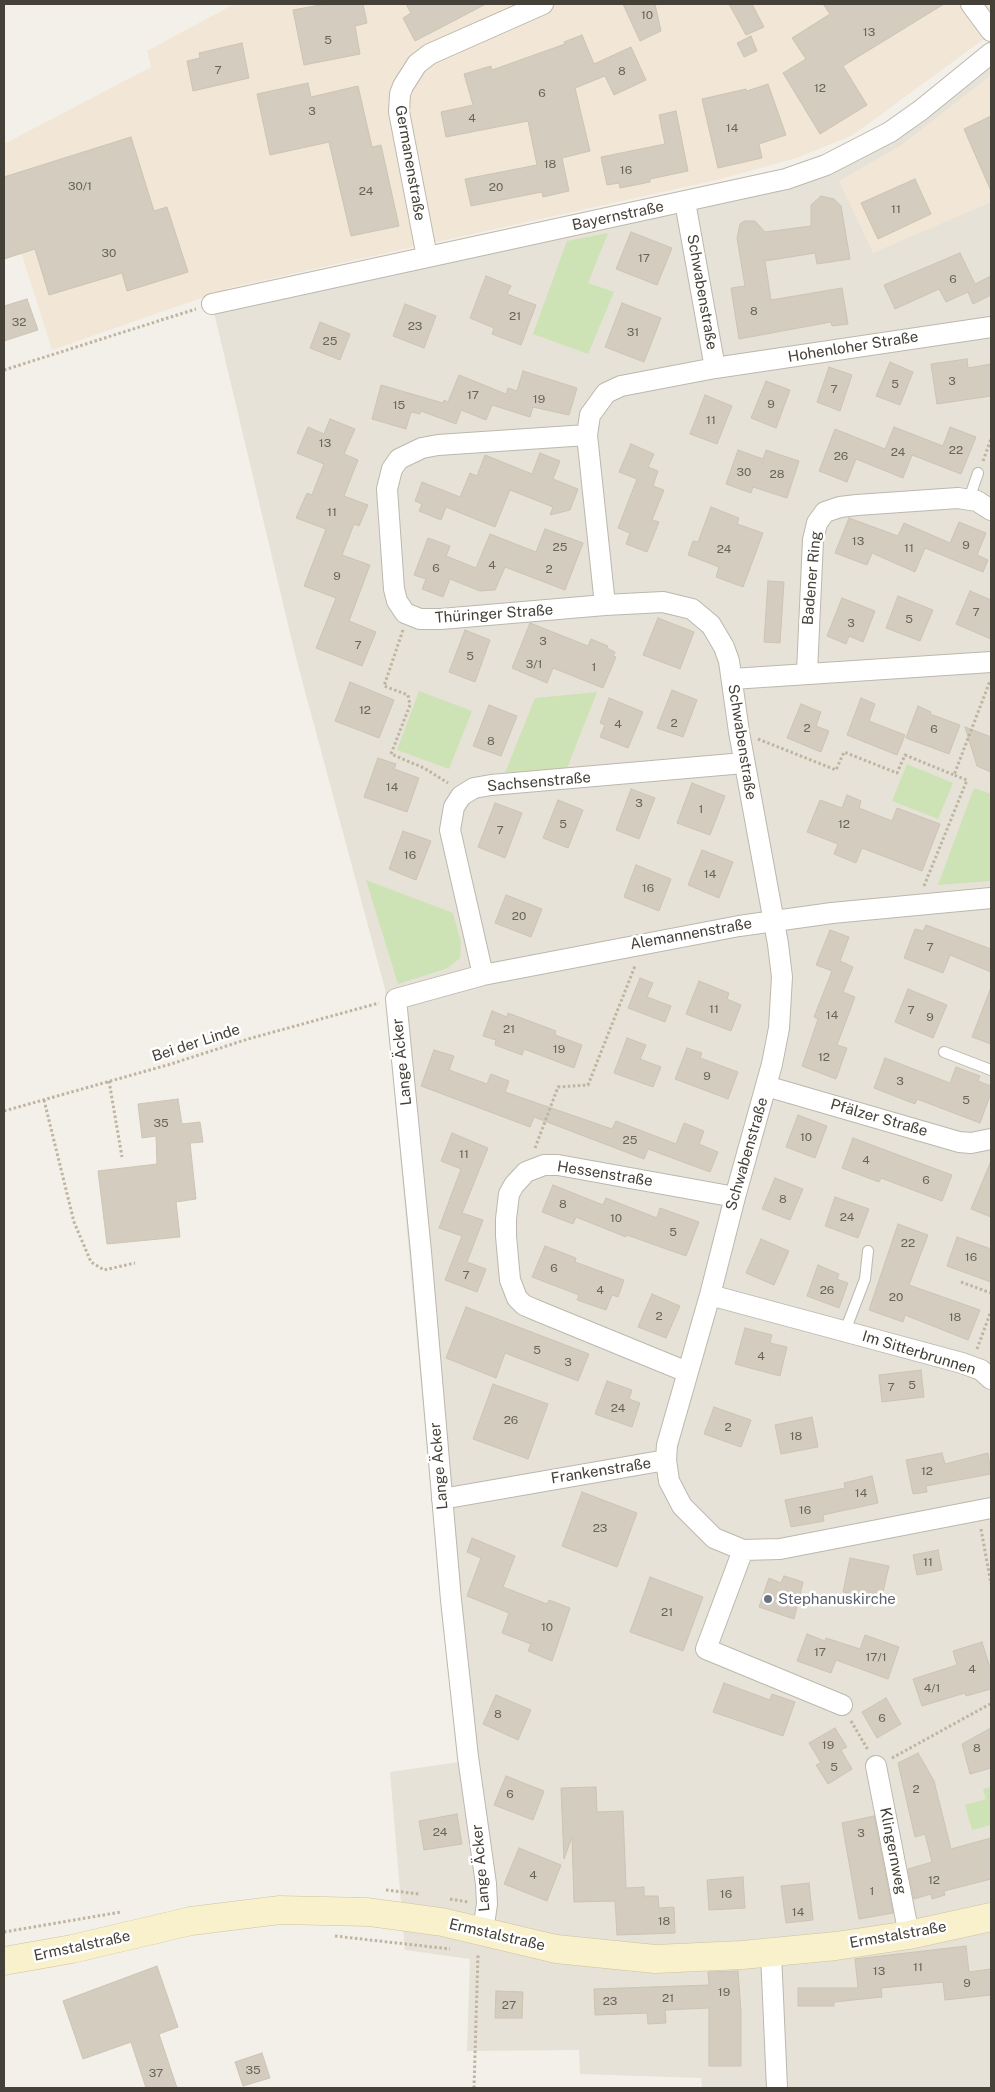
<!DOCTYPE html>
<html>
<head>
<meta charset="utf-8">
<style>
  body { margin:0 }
  #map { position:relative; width:995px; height:2092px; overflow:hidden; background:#f3f0e9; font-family:"Public Sans",sans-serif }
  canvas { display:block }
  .frame { position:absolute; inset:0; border:5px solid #464138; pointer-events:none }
</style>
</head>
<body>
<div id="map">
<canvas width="995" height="2092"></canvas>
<div class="frame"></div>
</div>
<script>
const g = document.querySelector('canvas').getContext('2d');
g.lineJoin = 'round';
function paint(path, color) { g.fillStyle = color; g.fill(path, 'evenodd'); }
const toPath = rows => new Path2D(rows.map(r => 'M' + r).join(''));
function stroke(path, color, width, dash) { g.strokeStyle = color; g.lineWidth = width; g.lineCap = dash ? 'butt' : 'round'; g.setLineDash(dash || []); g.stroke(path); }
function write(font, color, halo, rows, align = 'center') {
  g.font = font + ' "Public Sans",sans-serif'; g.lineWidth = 5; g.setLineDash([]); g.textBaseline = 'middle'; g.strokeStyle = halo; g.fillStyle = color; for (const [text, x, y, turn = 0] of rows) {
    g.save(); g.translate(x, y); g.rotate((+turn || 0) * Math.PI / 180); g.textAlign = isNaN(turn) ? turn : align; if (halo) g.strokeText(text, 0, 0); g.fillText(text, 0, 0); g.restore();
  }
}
const residential = toPath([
  [991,53,991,2088,702,2088,701,2078,580,2074,579,2050,467,2051,470,1959,405,1950,390,1772,459,1762,438,1570,385,989,295,654,212,304,826,165]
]);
const commercial = toPath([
  [234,4,991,4,991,34,853,135,797,158,717,180,233,287,52,350,4,198,4,144,151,67,147,51],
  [991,75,991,202,873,253,839,181,900,146]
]);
const green = toPath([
  [608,233,588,283,614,292,588,354,533,334,567,241],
  [419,691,472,711,449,769,397,750],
  [597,692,567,768,505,773,535,698],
  [907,764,953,783,938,819,892,801],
  [974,788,991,794,991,881,938,885],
  [366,880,453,913,461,942,460,958,448,968,398,984],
  [991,1787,991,1825,972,1830,965,1805,986,1799,983,1789]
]);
const building = toPath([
  [326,4,363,4,367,23,355,26,360,54,304,65,293,10,326,4],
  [406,4,486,4,415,41,403,18,411,13,406,4],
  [623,4,655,4,661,31,640,41,623,4],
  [729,4,752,4,764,27,746,35,729,4],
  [823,4,944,4,843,66,867,105,820,134,783,73,806,59,792,38,830,14,823,4],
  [582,35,594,64,631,47,646,80,614,95,605,76,575,88,590,151,562,158,569,191,543,197,542,192,471,206,465,179,537,165,528,121,446,137,441,112,473,105,464,74,491,66,492,70,565,44,564,42,582,35],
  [751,36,757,51,744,57,737,43,751,36],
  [242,43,249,78,193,91,187,61,200,58,199,53,242,43],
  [308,83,311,97,358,86,372,147,381,145,399,226,351,236,329,142,270,155,257,94,308,83],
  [768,84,786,135,759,144,762,158,718,168,702,99,746,89,747,91,768,84],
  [676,111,688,171,650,179,650,182,620,188,619,183,607,185,601,157,665,144,659,115,676,111],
  [991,116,991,191,964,129,991,116],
  [131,137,154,211,167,207,188,272,127,291,122,273,49,295,35,249,4,259,4,177,131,137],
  [915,179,931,214,878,239,861,203,915,179],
  [821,196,834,199,841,206,850,259,817,264,815,253,765,261,771,300,842,288,848,324,832,326,831,322,739,339,731,288,745,286,737,238,740,224,744,221,755,221,765,232,811,226,811,205,821,196],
  [631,232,672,248,657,285,616,269,631,232],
  [960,253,975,284,991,276,991,295,973,304,968,292,946,302,939,289,895,309,884,285,960,253],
  [486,276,511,286,507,294,536,305,521,345,492,334,494,328,470,318,486,276],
  [27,299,38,330,4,341,4,306,27,299],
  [622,303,661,318,644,362,605,347,622,303],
  [405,304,436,316,424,348,393,336,405,304],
  [320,322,350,334,340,360,310,348,320,322],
  [967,359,968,368,991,364,991,396,937,404,931,364,967,359],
  [890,362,913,372,900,405,876,396,890,362],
  [829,367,852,375,840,411,817,402,829,367],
  [523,371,577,388,569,415,533,407,530,417,492,405,486,420,461,410,456,424,421,411,420,414,411,412,406,429,372,419,381,385,443,403,444,400,448,402,459,375,506,394,508,388,517,391,523,371],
  [766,381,790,390,776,428,751,418,766,381],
  [705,395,732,406,717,444,690,434,705,395],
  [330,419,355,429,344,454,358,460,344,496,368,505,359,526,354,524,342,555,370,565,349,621,376,632,362,666,316,648,336,598,304,586,326,529,296,518,307,493,312,495,324,464,297,453,308,427,324,434,330,419],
  [894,427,943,446,950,427,976,437,961,474,912,455,903,478,856,459,847,482,819,471,835,429,885,449,894,427],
  [631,444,654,454,648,467,658,471,653,486,664,490,652,520,659,522,647,552,626,544,630,533,618,528,637,479,619,472,631,444],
  [738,450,763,459,766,450,799,461,787,498,753,487,751,493,726,484,738,450],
  [540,453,560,461,553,479,578,489,570,510,550,515,553,507,510,490,495,527,446,507,441,520,419,511,422,504,415,501,422,482,460,497,470,473,477,476,485,455,532,474,540,453],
  [711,507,739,518,737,524,763,533,743,587,716,577,719,567,688,555,693,541,698,542,711,507],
  [849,518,898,536,904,523,950,543,959,522,986,533,977,555,988,560,983,572,925,548,915,572,872,553,867,565,835,553,849,518],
  [545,529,583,543,565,590,505,567,495,590,480,591,450,579,443,597,422,589,426,579,414,575,428,538,450,546,446,556,476,568,490,534,536,552,545,529],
  [768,581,784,582,780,643,764,642,768,581],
  [970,591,991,600,991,639,956,624,970,591],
  [898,596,933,610,920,641,886,628,898,596],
  [842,598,875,611,863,642,849,636,846,644,827,636,842,598],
  [658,618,694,632,680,669,643,655,658,618],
  [530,623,588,646,591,639,608,646,607,648,615,652,613,656,616,657,603,688,553,668,547,683,512,668,530,623],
  [465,630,490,640,475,682,449,672,465,630],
  [350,682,394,700,379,738,335,721,350,682],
  [672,690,697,700,683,737,657,728,672,690],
  [609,698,643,712,628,748,600,737,605,725,600,723,609,698],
  [861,698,875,704,869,721,905,735,897,755,847,735,861,698],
  [801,704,821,712,816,726,829,731,821,752,787,738,801,704],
  [489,705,517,716,501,756,473,746,489,705],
  [918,706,931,712,930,714,960,725,949,754,906,738,918,706],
  [965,727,991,737,991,772,977,766,965,727],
  [378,758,396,764,394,769,419,778,407,812,364,797,378,758],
  [692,783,725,796,710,835,677,823,692,783],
  [631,789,655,798,639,839,616,830,631,789],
  [847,795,861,801,859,808,892,821,897,808,940,824,922,871,862,848,856,863,834,854,838,844,807,832,820,800,842,808,847,795],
  [558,800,583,810,568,848,543,838,558,800],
  [495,803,522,813,505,858,478,847,495,803],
  [403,831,431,841,416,880,389,869,403,831],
  [702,850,733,862,719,898,688,885,702,850],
  [636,865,671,879,659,911,624,897,636,865],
  [506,895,542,909,531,937,495,923,506,895],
  [926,925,991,949,991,972,950,955,943,973,904,958,915,929,923,931,926,925],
  [830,930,849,937,840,961,853,967,843,992,855,997,837,1045,847,1048,836,1079,802,1066,818,1019,814,1017,832,971,816,965,830,930],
  [640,978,653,983,647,997,671,1006,665,1022,628,1008,640,978],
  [699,981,729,993,727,999,741,1005,731,1031,686,1014,699,981],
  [908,989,947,1005,933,1038,895,1022,908,989],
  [990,990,991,990,991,1044,972,1037,990,990],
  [492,1011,507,1017,508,1013,556,1031,555,1035,582,1045,574,1068,524,1049,522,1055,495,1045,496,1040,483,1036,492,1011],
  [627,1038,646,1045,640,1059,661,1067,653,1087,614,1073,627,1038],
  [687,1048,702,1053,700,1058,738,1072,728,1099,675,1079,687,1048],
  [434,1050,454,1056,449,1070,487,1084,491,1074,509,1081,505,1092,612,1129,616,1121,676,1144,684,1123,704,1131,699,1144,718,1152,710,1172,648,1149,644,1159,534,1117,530,1127,421,1086,434,1050],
  [885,1058,950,1083,956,1067,980,1076,978,1081,991,1086,991,1093,980,1123,917,1099,915,1104,874,1088,885,1058],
  [178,1099,182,1124,200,1122,203,1142,190,1143,196,1199,176,1202,180,1237,107,1244,98,1171,157,1164,156,1136,142,1138,138,1104,178,1099],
  [798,1115,827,1126,815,1158,786,1147,798,1115],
  [452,1133,488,1148,462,1213,483,1220,467,1262,486,1269,477,1292,445,1280,462,1236,439,1228,461,1169,441,1161,452,1133],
  [853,1138,952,1175,942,1201,881,1178,879,1182,842,1168,853,1138],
  [991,1161,991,1217,971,1209,991,1161],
  [775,1178,803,1189,790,1220,762,1209,775,1178],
  [553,1185,603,1205,606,1198,657,1218,660,1208,699,1222,686,1256,627,1235,626,1237,576,1217,573,1224,542,1212,553,1185],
  [835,1197,869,1209,858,1238,825,1226,835,1197],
  [898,1224,928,1235,909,1285,980,1310,968,1340,905,1315,903,1322,869,1310,898,1224],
  [957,1237,991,1249,991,1282,947,1266,957,1237],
  [761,1239,789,1251,774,1285,746,1273,761,1239],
  [545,1246,576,1258,575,1262,624,1280,618,1297,612,1295,606,1310,577,1300,579,1295,532,1277,545,1246],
  [818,1265,839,1274,837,1279,848,1283,839,1308,807,1296,818,1265],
  [652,1294,680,1306,666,1338,638,1327,652,1294],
  [466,1307,589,1354,578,1381,505,1353,496,1378,446,1358,466,1307],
  [745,1328,772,1335,770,1343,787,1347,780,1376,735,1364,745,1328],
  [921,1370,924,1397,882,1402,879,1375,921,1370],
  [607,1381,632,1390,629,1399,640,1403,632,1427,595,1414,607,1381],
  [493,1384,548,1404,528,1459,473,1439,493,1384],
  [714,1407,751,1420,741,1447,704,1434,714,1407],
  [812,1417,818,1447,781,1454,775,1425,812,1417],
  [942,1453,945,1464,988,1453,991,1474,926,1486,927,1492,913,1494,906,1460,942,1453],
  [872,1476,878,1503,823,1515,824,1521,791,1527,785,1500,845,1488,844,1483,872,1476],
  [582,1492,637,1513,617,1567,562,1546,582,1492],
  [472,1538,515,1556,503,1587,547,1604,549,1600,570,1608,552,1661,528,1651,531,1644,502,1633,509,1613,467,1596,481,1558,467,1552,472,1538],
  [938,1550,942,1570,917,1575,913,1555,938,1550],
  [850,1558,889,1566,881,1600,843,1592,850,1558],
  [784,1576,803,1582,794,1619,759,1607,769,1578,781,1583,784,1576],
  [650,1577,703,1597,683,1651,630,1632,650,1577],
  [807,1634,825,1641,826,1638,860,1649,865,1635,899,1647,888,1679,836,1660,831,1673,797,1661,807,1634],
  [982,1642,991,1671,991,1689,966,1696,965,1693,922,1706,913,1679,957,1665,953,1651,982,1642],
  [724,1683,770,1700,772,1694,795,1702,783,1736,713,1712,724,1683],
  [496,1695,531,1710,518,1740,483,1724,496,1695],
  [886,1698,901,1724,877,1738,862,1712,886,1698],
  [835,1728,847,1747,841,1750,852,1769,828,1784,816,1765,821,1763,809,1743,835,1728],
  [991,1728,991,1768,970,1774,962,1744,991,1728],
  [918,1753,934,1781,951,1849,991,1838,991,1879,944,1891,945,1895,932,1899,931,1894,914,1899,908,1869,932,1862,925,1834,915,1837,898,1763,918,1753],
  [506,1776,544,1791,533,1820,494,1805,506,1776],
  [596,1787,597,1812,623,1811,626,1888,644,1887,644,1896,658,1896,659,1908,674,1907,675,1933,617,1935,615,1901,574,1902,572,1837,564,1859,561,1788,596,1787],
  [457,1814,462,1844,424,1850,419,1821,457,1814],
  [874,1816,893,1913,859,1919,842,1823,874,1816],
  [519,1848,561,1865,547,1901,504,1884,519,1848],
  [743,1877,745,1908,709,1910,707,1880,743,1877],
  [809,1883,813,1920,786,1923,781,1886,809,1883],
  [966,1946,969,1972,991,1969,991,1995,945,2000,943,1982,881,1988,882,1997,834,2002,834,2006,798,2006,798,1988,858,1988,855,1959,966,1946],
  [157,1966,178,2027,159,2034,177,2088,146,2088,131,2042,83,2059,63,2001,157,1966],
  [738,1971,741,2012,741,2066,709,2066,709,2008,665,2010,666,2023,648,2024,647,2013,595,2015,594,1989,709,1985,708,1972,738,1971],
  [496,1991,523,1992,522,2018,495,2018,496,1991],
  [262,2053,270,2078,243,2086,235,2062,262,2053]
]);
const path = toPath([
  [4,370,196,309],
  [983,461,991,439],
  [403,630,384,686,408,695,410,705,391,754,424,768,448,783],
  [758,739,836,770,844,752,897,773,905,755,954,775],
  [924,886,967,780,954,775,990,681],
  [109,1081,122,1157],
  [44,1100,74,1222,91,1262,104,1270,135,1263],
  [4,1111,171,1064,248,1039,379,1003],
  [535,1148,558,1087,588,1085,635,966],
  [961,1282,991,1293],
  [977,1349,991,1311],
  [981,1529,991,1584],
  [851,1721,868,1750],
  [892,1758,990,1704],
  [386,1890,419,1894],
  [450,1899,468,1902],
  [4,1932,121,1912],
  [335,1936,450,1949],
  [474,2088,478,1954]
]);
const lane = toPath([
  [969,499,978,473],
  [944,1052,991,1070],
  [845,1331,865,1279,868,1251]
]);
const street = toPath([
  [971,4,991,31],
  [427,257,399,112,400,94,403,86,417,64,430,54,543,4],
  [212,304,786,179,826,165,890,132,921,110,991,53],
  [715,368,991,327],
  [587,435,438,445,422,448,399,459,392,469,387,489,394,589,397,601,405,613,420,619,441,619,605,605],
  [807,672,813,540,817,523,825,512,840,507,857,505,958,498,977,501,991,510],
  [732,679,991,662],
  [483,975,450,830,454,807,461,796,474,788,491,785,744,763],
  [766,1086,959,1142,971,1143,991,1139],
  [710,1295,962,1363,981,1370,991,1379],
  [687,1372,538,1311,524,1305,517,1298,510,1280,506,1236,506,1219,509,1194,514,1185,526,1172,544,1165,558,1165,735,1197],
  [666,1460,667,1445,710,1295,735,1197,772,1064,779,1028,782,977,778,944,739,732,729,661,724,647,711,625,692,609,663,602,605,605,587,435,590,415,606,393,621,386,715,368,685,202],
  [442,1499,666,1460,669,1481,682,1506,714,1538,743,1550,706,1649,842,1705],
  [743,1550,780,1549,991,1508],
  [876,1766,909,1935],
  [483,1931,487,1904,486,1884,468,1757,451,1600,421,1252,396,999,483,975,739,926,832,913,991,898],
  [771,1953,777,2088]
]);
const secondary = toPath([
  [4,1961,72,1949,191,1921,280,1910,368,1912,442,1922,556,1949,655,1959,742,1955,836,1946,909,1935,991,1917]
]);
const markers = [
  [768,1599,5,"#6b7280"]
];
const numberNames = [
  ["10",647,15],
  ["13",869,32],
  ["5",328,40],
  ["7",218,70],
  ["8",622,71],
  ["12",820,88],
  ["6",542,93],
  ["3",312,111],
  ["4",472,118],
  ["14",732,128],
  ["18",550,164],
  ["16",626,170],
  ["30/1",80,186],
  ["20",496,187],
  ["24",366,191],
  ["11",896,209],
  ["30",109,253],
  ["17",644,258],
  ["6",953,279],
  ["8",754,311],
  ["21",515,316],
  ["32",19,322],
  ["23",415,326],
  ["31",633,332],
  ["25",330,341],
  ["3",952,381],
  ["5",895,384],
  ["7",834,389],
  ["17",473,395],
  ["19",539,399],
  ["9",771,404],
  ["15",399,405],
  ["11",711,420],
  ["13",325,443],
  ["22",956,450],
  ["24",898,452],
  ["26",841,456],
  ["30",744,472],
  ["28",777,474],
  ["11",332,512],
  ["13",858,541],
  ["9",966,545],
  ["25",560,547],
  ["11",909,548],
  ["24",724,549],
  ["4",492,565],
  ["6",436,568],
  ["2",549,569],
  ["9",337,576],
  ["7",976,612],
  ["5",909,619],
  ["3",851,623],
  ["3",543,641],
  ["7",358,645],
  ["5",470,656],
  ["3/1",534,664],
  ["1",594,667],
  ["12",365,710],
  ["2",674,723],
  ["4",618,724],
  ["2",807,728],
  ["6",934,729],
  ["8",491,741],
  ["14",392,787],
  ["3",639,803],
  ["1",701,809],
  ["5",563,824],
  ["12",844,824],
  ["7",500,830],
  ["16",410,855],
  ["14",710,874],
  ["16",648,888],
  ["20",519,916],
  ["7",930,947],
  ["11",714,1009],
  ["7",911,1010],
  ["14",832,1015],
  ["9",930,1017],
  ["21",509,1029],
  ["19",559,1049],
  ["12",824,1057],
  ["9",707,1076],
  ["3",900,1081],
  ["5",966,1100],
  ["35",161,1123],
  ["10",806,1137],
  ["25",630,1140],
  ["11",464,1154],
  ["4",866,1160],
  ["6",926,1180],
  ["8",783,1199],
  ["8",563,1204],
  ["24",847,1217],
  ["10",616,1218],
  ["5",673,1232],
  ["22",908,1243],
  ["16",971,1257],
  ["6",554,1268],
  ["7",466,1275],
  ["4",600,1290],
  ["26",827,1290],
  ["20",896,1297],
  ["2",659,1316],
  ["18",955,1317],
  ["5",537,1350],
  ["4",761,1356],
  ["3",568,1362],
  ["5",912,1385],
  ["7",891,1387],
  ["24",618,1408],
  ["26",511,1420],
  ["2",728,1427],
  ["18",796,1436],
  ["12",927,1471],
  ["14",861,1493],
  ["16",805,1510],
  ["23",600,1528],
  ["11",928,1562],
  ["21",667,1612],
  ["10",547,1627],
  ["17",820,1652],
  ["17/1",876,1657],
  ["4",972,1669],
  ["4/1",932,1688],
  ["8",498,1714],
  ["6",882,1718],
  ["19",828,1745],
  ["8",977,1748],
  ["5",834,1767],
  ["2",916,1789],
  ["6",510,1794],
  ["24",440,1832],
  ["3",861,1833],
  ["4",533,1875],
  ["12",934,1880],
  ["1",872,1891],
  ["16",726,1894],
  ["14",798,1912],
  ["18",664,1921],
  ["11",918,1967],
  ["13",879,1971],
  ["9",967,1983],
  ["19",724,1992],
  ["21",668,1998],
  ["23",610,2001],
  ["27",509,2005],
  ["35",253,2070],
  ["37",156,2073]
];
const streetNames = [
  ["Germanenstraße",410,163,80],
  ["Bayernstraße",618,216,-12],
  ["Schwabenstraße",702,292,80],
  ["Hohenloher Straße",853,347,-9],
  ["Badener Ring",812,578,-85],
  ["Thüringer Straße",494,614,-4],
  ["Schwabenstraße",742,742,81],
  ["Sachsenstraße",539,782,-5],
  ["Alemannenstraße",691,934,-10],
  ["Bei der Linde",196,1043,-18],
  ["Lange Äcker",402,1062,-96],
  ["Pfälzer Straße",879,1118,16],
  ["Schwabenstraße",747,1154,-74],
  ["Hessenstraße",605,1174,9],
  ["Im Sitterbrunnen",919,1353,17],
  ["Lange Äcker",439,1466,-95],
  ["Frankenstraße",601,1471,-9],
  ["Klingernweg",893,1851,79],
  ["Lange Äcker",481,1868,-95],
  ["Ermstalstraße",497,1935,13],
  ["Ermstalstraße",898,1935,-10],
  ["Ermstalstraße",82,1946,-12]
];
const worshipNames = [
  ["Stephanuskirche",778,1599]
];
paint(residential, '#e6e2d7');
paint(commercial, '#f2e7d6');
paint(green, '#cde3b5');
paint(building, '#d3ccbf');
stroke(building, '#cdc4b3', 1);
stroke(lane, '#bdb8ac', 12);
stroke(street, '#bdb8ac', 22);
stroke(secondary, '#cec39c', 29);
stroke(path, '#beb49f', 3, [2.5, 2.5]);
stroke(lane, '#fff', 10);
stroke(street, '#fff', 20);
stroke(secondary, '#f9f0cc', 28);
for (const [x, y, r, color] of markers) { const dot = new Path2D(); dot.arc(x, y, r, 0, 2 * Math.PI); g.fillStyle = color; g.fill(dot); stroke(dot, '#fff', 2); }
write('12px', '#69645a', null, numberNames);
write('15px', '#464138', '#fff', streetNames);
write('15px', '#5b616d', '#fff', worshipNames, 'left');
</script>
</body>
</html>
